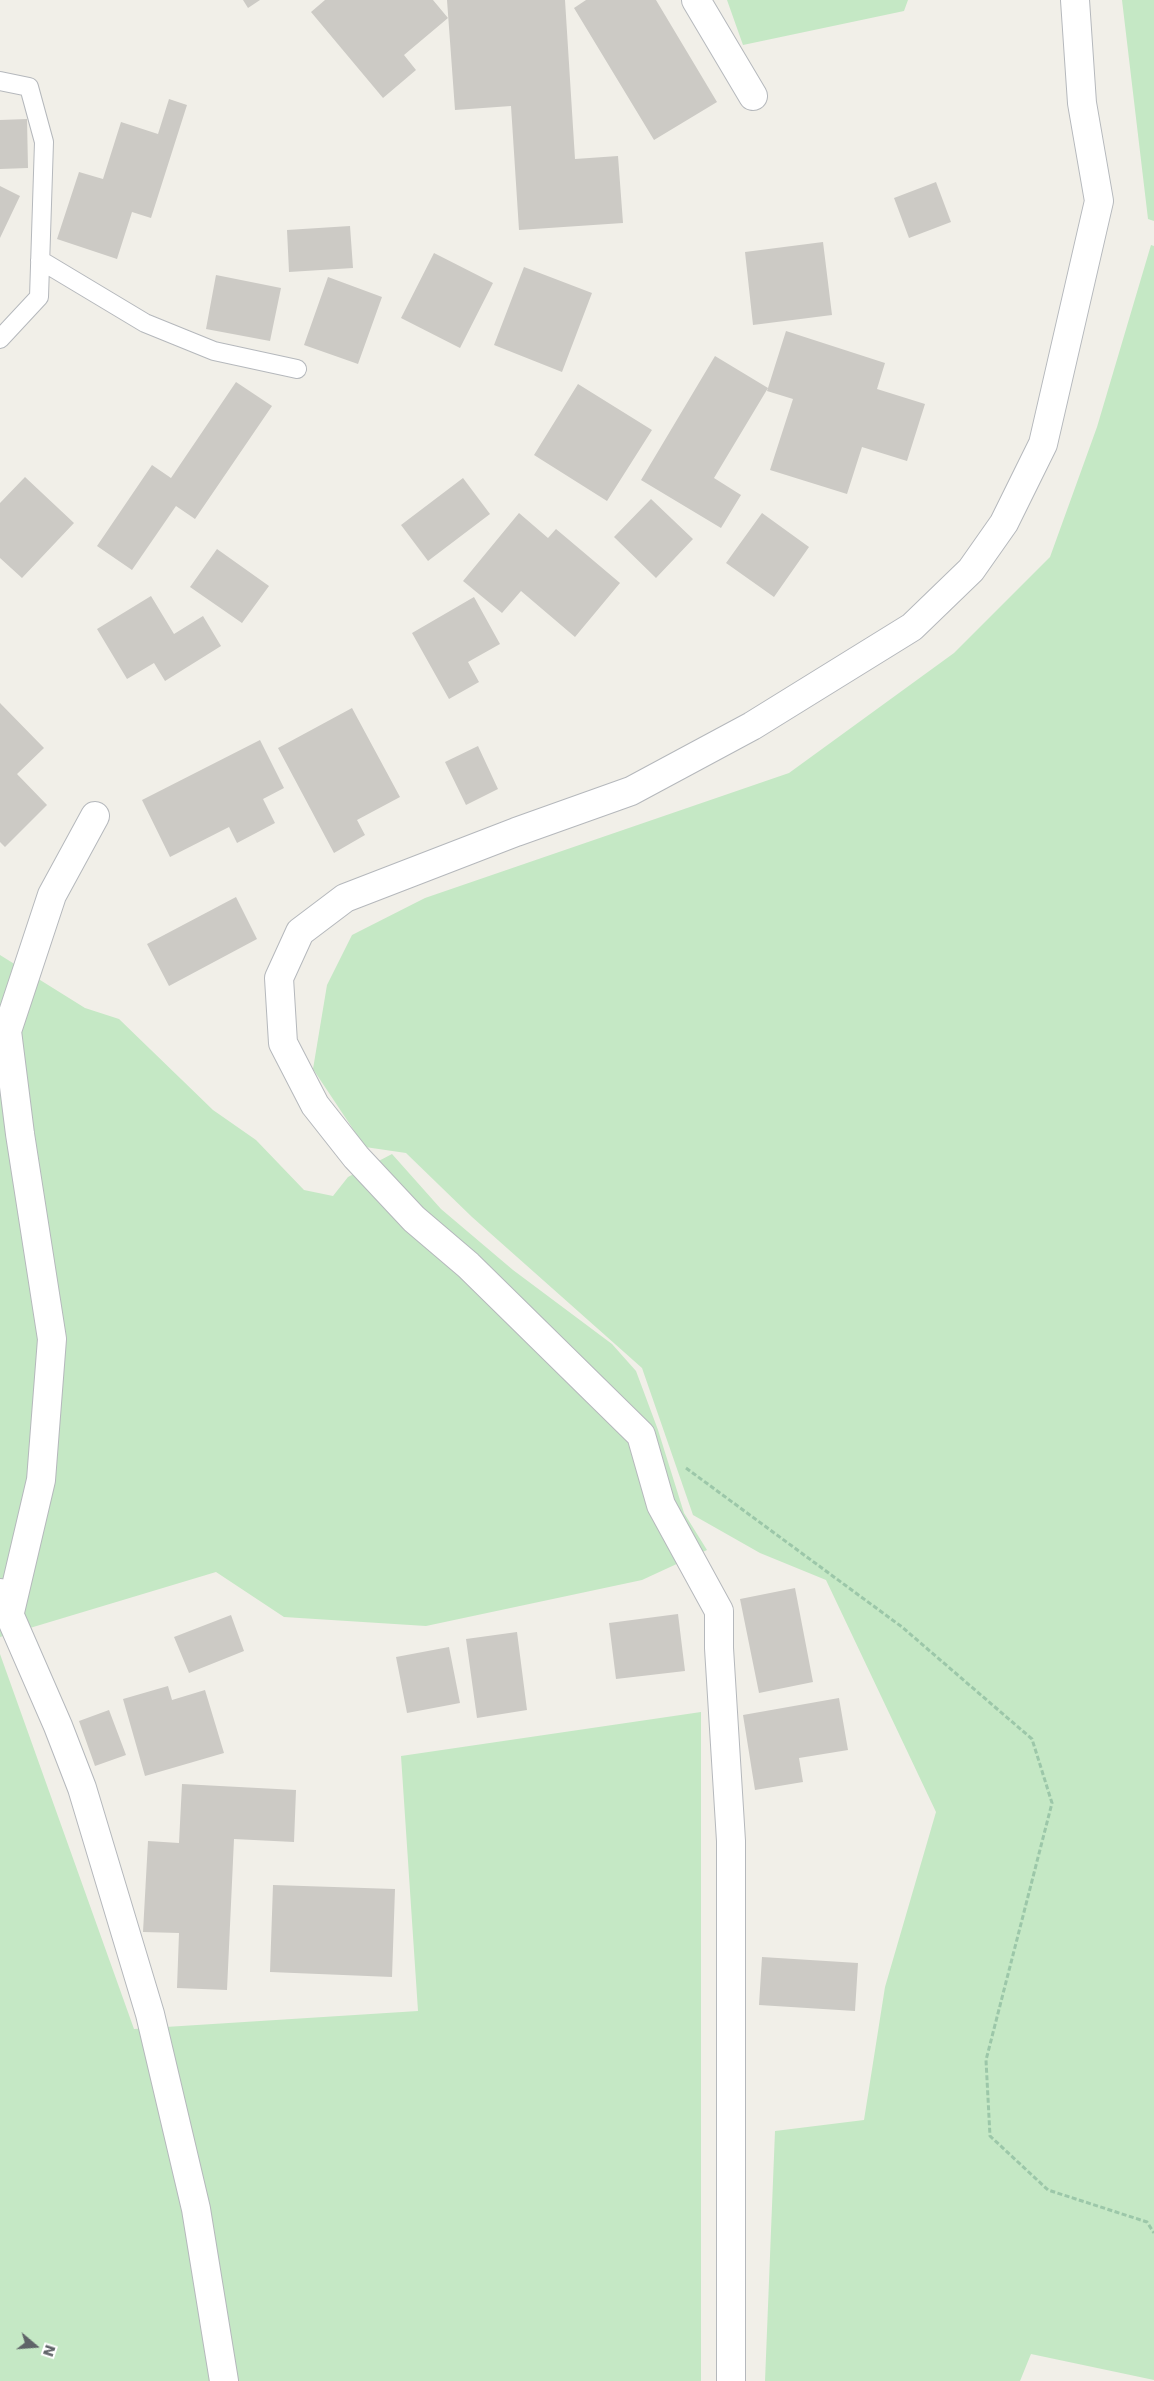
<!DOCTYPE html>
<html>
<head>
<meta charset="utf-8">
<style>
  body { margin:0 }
  #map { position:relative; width:1154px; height:2381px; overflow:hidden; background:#f1efe8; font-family:"DejaVu Sans",sans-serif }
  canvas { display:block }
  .north { position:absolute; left:10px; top:2321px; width:50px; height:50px; -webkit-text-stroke:4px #fff; paint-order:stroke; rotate:108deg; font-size:14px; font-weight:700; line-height:20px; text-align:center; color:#5f6368 }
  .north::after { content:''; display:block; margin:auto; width:18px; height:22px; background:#5f6368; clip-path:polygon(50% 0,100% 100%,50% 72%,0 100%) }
</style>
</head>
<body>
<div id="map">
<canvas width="1154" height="2381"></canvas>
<div class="north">N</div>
</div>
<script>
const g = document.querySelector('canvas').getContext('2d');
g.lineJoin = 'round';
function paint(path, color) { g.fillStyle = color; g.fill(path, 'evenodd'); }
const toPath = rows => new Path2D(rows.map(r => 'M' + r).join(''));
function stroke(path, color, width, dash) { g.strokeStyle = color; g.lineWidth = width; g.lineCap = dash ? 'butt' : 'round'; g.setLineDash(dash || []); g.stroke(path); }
const green = toPath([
  [727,0,908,0,904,11,743,45],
  [1122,0,1154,0,1154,221,1148,219],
  [1151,245,1154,246,1154,2380,1031,2354,1020,2381,765,2381,775,2131,864,2120,885,1987,936,1812,826,1580,760,1553,693,1515,642,1368,472,1217,406,1153,365,1147,313,1069,327,985,352,935,425,898,789,773,954,653,1050,557,1097,427],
  [0,955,85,1008,119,1019,213,1110,256,1140,304,1190,333,1196,348,1177,392,1154,441,1209,513,1270,612,1344,636,1371,658,1430,684,1513,707,1550,642,1580,426,1626,284,1617,216,1572,0,1637],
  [0,1654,134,2029,418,2011,401,1756,701,1712,701,2381,0,2381]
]);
const building = toPath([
  [243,0,260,0,248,8],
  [325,0,433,0,448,18,404,55,416,70,383,98,311,12],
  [447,0,565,0,575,159,618,156,623,223,519,230,511,106,455,110],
  [586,0,656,0,717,102,654,140,574,8],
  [169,99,187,105,151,218,132,212,117,259,57,239,79,172,103,179,121,122,158,134],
  [27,119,28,168,0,169,0,120],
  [936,182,951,222,909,238,894,198],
  [0,186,20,196,0,238],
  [350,226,353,268,289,272,287,230],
  [823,242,832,315,753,325,745,252],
  [434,253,493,283,460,348,401,318],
  [524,267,592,293,562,372,494,345],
  [216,275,281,288,270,341,206,329],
  [328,277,382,297,358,364,304,345],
  [786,331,885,363,877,389,925,404,907,461,862,447,847,494,770,470,793,399,767,391,768,388,714,478,741,495,721,528,641,480,715,356,768,388],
  [236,382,272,406,195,519,176,506,132,570,97,546,152,465,171,478],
  [578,384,652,430,607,501,534,455],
  [25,477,74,523,22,578,0,558,0,503],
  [463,478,490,514,428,561,401,525],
  [651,499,693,539,656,578,614,537],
  [519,513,548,538,556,529,620,583,575,637,521,591,502,613,463,581],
  [762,513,809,547,774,597,726,563],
  [217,549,269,586,242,623,190,587],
  [151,596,174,634,203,616,221,646,165,681,154,663,127,679,97,629],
  [474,597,500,644,468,662,479,682,449,699,412,633],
  [0,703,44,748,17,774,47,805,5,847,0,842],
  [352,708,400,797,357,820,365,835,334,853,278,748],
  [260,740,284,788,263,799,275,823,237,843,229,827,170,857,142,800],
  [478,746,498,789,466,805,445,762],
  [236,897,257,939,169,986,147,944],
  [795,1588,813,1682,759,1693,740,1599],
  [678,1614,685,1671,616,1679,609,1623],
  [231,1615,244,1651,189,1673,174,1637],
  [517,1632,527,1710,477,1718,466,1639],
  [449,1647,460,1703,407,1713,396,1657],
  [168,1686,172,1700,205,1690,224,1753,145,1776,123,1699],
  [839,1698,848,1750,799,1758,803,1782,755,1790,743,1715],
  [109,1710,126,1755,95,1766,79,1721],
  [182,1784,296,1790,294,1842,234,1839,227,1990,177,1988,179,1933,143,1932,148,1841,179,1843],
  [273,1885,395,1889,392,1977,270,1972],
  [762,1957,858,1963,855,2011,759,2005]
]);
const path = toPath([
  [686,1468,902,1627,1032,1739,1052,1803,986,2060,990,2136,1048,2190,1147,2222,1154,2233]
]);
const lane = toPath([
  [0,81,29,87,44,142,39,297,0,339],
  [40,260,145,323,214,351,297,369]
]);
const street = toPath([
  [696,0,753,96],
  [0,1593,58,1726,82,1788,150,2014,196,2209,224,2381],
  [10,1612,41,1480,52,1339,20,1134,7,1031,52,895,95,816],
  [731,2381,731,1841,719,1648,719,1611,661,1505,641,1435,468,1265,414,1219,356,1157,315,1105,283,1043,279,978,300,932,345,898,516,832,631,791,752,726,912,627,971,570,1004,523,1043,444,1099,201,1082,103,1075,0]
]);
paint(green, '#c5e8c5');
paint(building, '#cccac5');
stroke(lane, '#b5b8bc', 20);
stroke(street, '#b5b8bc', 30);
stroke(path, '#9cc7a9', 3, [5, 2.5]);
stroke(lane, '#fff', 18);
stroke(street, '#fff', 28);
</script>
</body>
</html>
